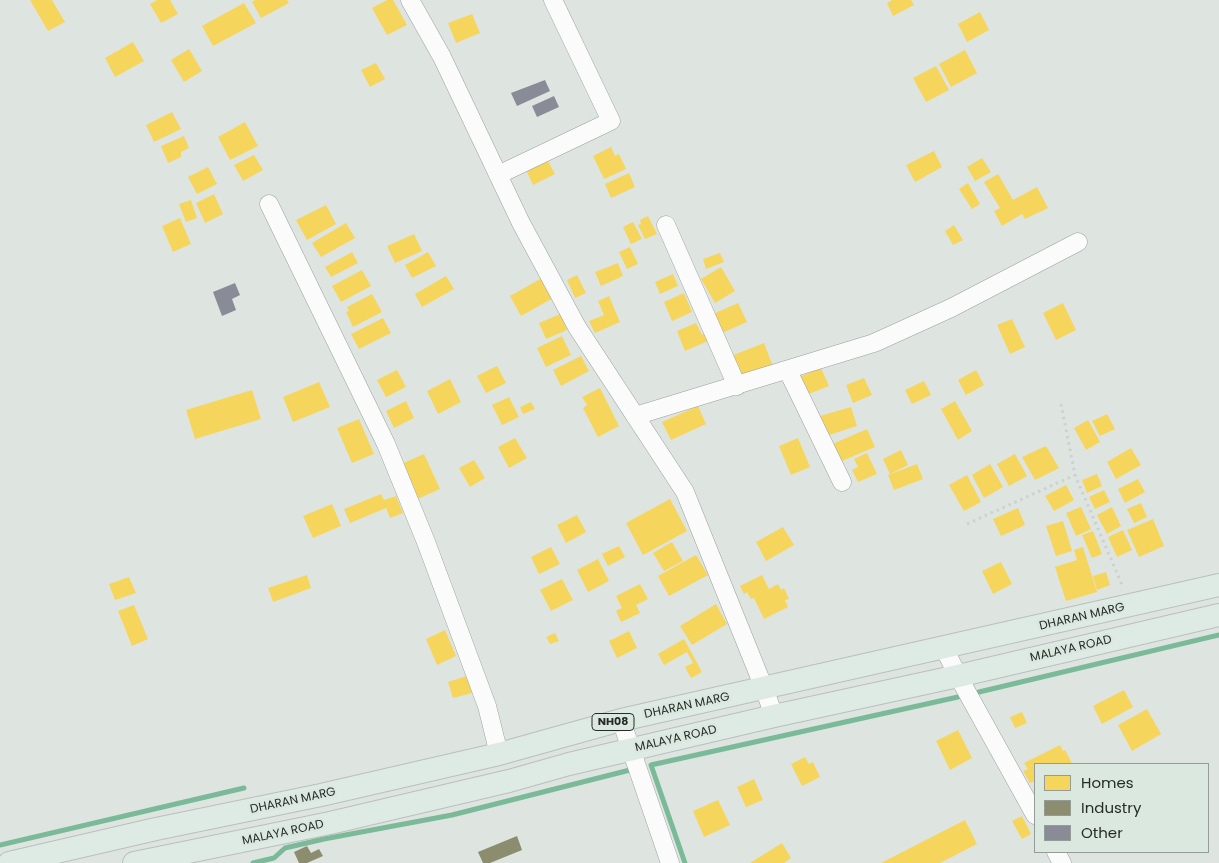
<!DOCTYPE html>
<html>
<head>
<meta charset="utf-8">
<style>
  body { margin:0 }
  #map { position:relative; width:1219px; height:863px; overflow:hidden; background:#dee5e0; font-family:Poppins,sans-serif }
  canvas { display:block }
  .legend { position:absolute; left:1034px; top:763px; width:175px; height:90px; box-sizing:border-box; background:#dbe8df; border:1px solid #939c95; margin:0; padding:6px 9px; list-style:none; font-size:15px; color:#262b27 }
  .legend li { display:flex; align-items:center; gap:10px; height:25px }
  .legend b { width:25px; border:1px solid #939c95 }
</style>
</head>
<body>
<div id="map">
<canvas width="1219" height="863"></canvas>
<ul class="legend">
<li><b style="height:14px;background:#f6d55c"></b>Homes</li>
<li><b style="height:14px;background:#8c8c6e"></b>Industry</li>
<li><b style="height:14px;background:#898b96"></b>Other</li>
</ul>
</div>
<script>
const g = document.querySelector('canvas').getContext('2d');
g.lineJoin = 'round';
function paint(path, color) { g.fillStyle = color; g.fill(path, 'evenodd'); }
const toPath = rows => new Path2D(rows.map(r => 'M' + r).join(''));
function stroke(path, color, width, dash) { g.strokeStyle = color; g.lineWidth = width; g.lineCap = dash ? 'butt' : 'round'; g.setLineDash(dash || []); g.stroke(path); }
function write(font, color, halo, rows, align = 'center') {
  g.font = font + ' Poppins,sans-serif'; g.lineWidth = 5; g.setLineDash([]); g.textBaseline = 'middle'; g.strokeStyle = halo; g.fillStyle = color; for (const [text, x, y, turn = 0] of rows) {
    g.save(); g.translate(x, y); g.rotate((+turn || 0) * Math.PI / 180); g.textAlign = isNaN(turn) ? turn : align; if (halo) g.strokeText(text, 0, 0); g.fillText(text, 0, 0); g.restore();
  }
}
const homes = toPath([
  [30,0,52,0,65,22,48,31],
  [157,0,170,0,178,14,161,23,150,4],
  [255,0,287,0,289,3,261,18,252,2],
  [387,0,393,0,407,25,387,35,372,8],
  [892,0,911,0,914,5,893,16,887,3],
  [244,3,256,23,213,46,202,26],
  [980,12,989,30,967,42,958,24],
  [472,14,480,33,456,43,448,23],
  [133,42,144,61,115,77,105,58],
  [189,49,202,71,184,82,171,60],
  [965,50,977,73,951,87,939,64],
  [376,63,385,79,370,87,361,70],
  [936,66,949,90,926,102,913,78],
  [172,112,181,129,154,142,146,125],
  [245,122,258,146,230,160,218,137],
  [184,136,189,148,181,152,181,157,168,163,161,146],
  [611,147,615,156,619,154,626,169,604,179,593,156],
  [934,151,942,167,915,182,906,165],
  [254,155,263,170,243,181,234,165],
  [982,158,991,172,975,181,967,167],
  [547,159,555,174,533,185,526,170],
  [208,167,217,184,197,194,188,177],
  [629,173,635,187,611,198,605,184],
  [998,174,1013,200,1037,187,1048,208,1025,219,1022,214,1002,226,994,211,1000,208,984,182],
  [968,183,980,204,972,209,959,189],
  [214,194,223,214,205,223,196,203],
  [191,200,197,218,186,222,179,204],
  [326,205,336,224,307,240,296,220],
  [648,216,657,234,645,239,638,225,641,224,640,220],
  [180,218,191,244,173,252,162,226],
  [633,222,642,239,631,244,623,227],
  [346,223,355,238,321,257,312,243],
  [954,225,963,240,953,245,945,231],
  [414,234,422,251,395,263,387,246],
  [630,247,638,264,627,269,619,252],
  [352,252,358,263,331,277,325,267],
  [428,252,436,266,412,278,405,265],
  [720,253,724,262,706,269,703,259],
  [618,263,623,276,601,286,595,272],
  [721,267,735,291,715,303,701,279],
  [362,270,371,286,341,302,332,286],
  [673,274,678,286,660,294,655,282],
  [577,275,586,293,575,298,567,280],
  [446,276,454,289,422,307,415,294],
  [542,278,553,298,521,316,510,296],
  [684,293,692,312,672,321,664,302],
  [372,294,382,312,353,327,346,312,349,311,347,307],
  [609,296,620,322,595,333,589,321,604,315,598,301],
  [738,303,747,322,722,333,713,314],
  [1063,303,1076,330,1056,340,1043,313],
  [560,314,567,330,546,339,539,323],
  [383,318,391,333,359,349,351,334],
  [1012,319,1025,347,1010,354,997,325],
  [696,323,702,335,704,333,708,341,685,351,677,331],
  [562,336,571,355,546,367,537,348],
  [764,343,774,369,741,382,731,356],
  [581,356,589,371,561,386,553,370],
  [497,366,506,383,486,393,477,376],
  [821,368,829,386,806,395,799,377],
  [397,370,406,387,386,397,377,380],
  [976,370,984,385,966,395,958,380],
  [864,378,872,395,853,403,846,385],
  [450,379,461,402,438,414,427,391],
  [924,381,931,395,912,404,905,390],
  [319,382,330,407,293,422,283,397],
  [600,388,619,426,598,437,583,408,587,405,582,397],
  [252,390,261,419,195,439,186,410],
  [509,397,519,417,502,425,492,405],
  [406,401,414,418,394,428,386,411],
  [955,401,972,431,958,440,941,409],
  [531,402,535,409,523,414,520,407],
  [698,406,706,424,671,440,662,422],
  [851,407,857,426,826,436,820,416],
  [1107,414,1115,429,1100,436,1092,421],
  [359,419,374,454,352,463,337,428],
  [1088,420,1100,442,1086,450,1074,428],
  [867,429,875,447,837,463,830,445],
  [515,438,527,458,509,468,498,447],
  [798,438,810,467,791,475,779,446],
  [1046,446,1059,468,1035,480,1022,457],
  [1131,448,1141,465,1116,479,1107,462],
  [901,450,908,465,890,474,883,459],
  [867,453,877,474,858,482,852,470,858,467,854,459],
  [424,454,440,489,415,500,399,465],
  [1015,454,1027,476,1009,486,997,464],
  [474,460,485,478,470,487,459,468],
  [917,464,923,479,894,490,888,475],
  [990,464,1003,487,984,498,972,475],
  [1097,474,1102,486,1087,493,1082,480],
  [967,475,981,502,964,511,949,485],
  [1138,479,1145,492,1125,503,1118,489],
  [1066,485,1074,500,1054,511,1045,496],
  [1104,490,1110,502,1095,509,1089,497],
  [381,494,384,500,396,496,403,513,390,518,386,508,350,523,344,509],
  [670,499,687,531,643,555,626,523],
  [1141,503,1147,517,1134,523,1127,509],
  [332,504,341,526,313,538,303,516],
  [1081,507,1091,529,1076,536,1066,513],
  [1112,507,1121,526,1107,534,1097,515],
  [1018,508,1025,525,1001,536,993,519],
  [577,515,586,532,566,543,557,525],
  [1153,519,1164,546,1139,557,1127,530],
  [1063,521,1072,551,1056,556,1046,526],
  [783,527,794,545,766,561,756,542],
  [1123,530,1132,550,1117,557,1108,537],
  [1093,531,1102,554,1092,558,1082,535],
  [672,542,683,561,664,571,653,553],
  [619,546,625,557,608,566,602,554],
  [551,547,560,564,539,574,531,557],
  [1083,547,1097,592,1066,601,1055,567,1077,560,1074,550],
  [696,555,708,575,669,596,658,576],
  [598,559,609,581,588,592,577,570],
  [1001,562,1012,584,993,594,982,571],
  [1106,572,1110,585,1097,590,1093,576],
  [307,575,311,588,273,602,268,588],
  [762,575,769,589,778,584,781,590,784,588,789,599,785,600,788,607,764,619,754,598,751,599,747,592,744,594,740,586],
  [129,577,136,593,115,600,109,584],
  [562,579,573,600,551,611,540,590],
  [640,584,648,599,636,605,640,613,621,622,616,611,622,608,616,596],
  [716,604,727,624,692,645,680,626],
  [134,605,148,639,132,646,118,611],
  [445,630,456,656,437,665,426,639],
  [629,631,637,648,617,658,609,641],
  [555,633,559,641,550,644,546,637],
  [684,639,702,672,691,678,685,667,693,663,687,652,664,665,658,654],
  [467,676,472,693,453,698,448,682],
  [1124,690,1133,707,1102,724,1093,706],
  [1147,709,1161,734,1132,751,1118,725],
  [1022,712,1027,723,1015,728,1010,717],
  [958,730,972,758,950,770,936,741],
  [1060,745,1063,751,1065,750,1072,763,1035,764,1035,781,1030,783,1023,771,1028,769,1024,763],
  [805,757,809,764,813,762,820,777,802,786,791,764],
  [754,779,763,800,746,807,737,787],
  [718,800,730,825,704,837,693,811],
  [1022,816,1031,834,1022,839,1012,821],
  [965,820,977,844,940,863,881,863],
  [782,843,791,858,784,863,750,863]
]);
const industry = toPath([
  [517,836,522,850,490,863,483,863,478,852],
  [307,846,311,853,319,849,323,856,307,863,299,863,294,852]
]);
const stream = toPath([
  [979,692,1219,635],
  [0,845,244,788],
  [253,863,274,858,285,848,324,839,452,815,630,770],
  [685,863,651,765,958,697]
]);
const building = toPath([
  [545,80,550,91,517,106,511,93],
  [554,96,559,107,537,117,532,106],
  [235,283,240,295,232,299,236,310,222,316,213,292]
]);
const path = toPath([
  [1061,404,1075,475,1123,587],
  [967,524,1075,475]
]);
const minor = toPath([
  [410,0,442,57,521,223,577,327,685,492,764,688,774,716],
  [498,175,611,121,553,0],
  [269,204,386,444,426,542,487,706,499,754],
  [666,225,737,386],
  [788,371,842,482],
  [635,416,874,343,951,308,1078,242],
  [944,648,958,676,1035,815],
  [621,720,670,863],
  [1056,852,1062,863]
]);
const major = toPath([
  [9,863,156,829,321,795,499,754,621,720,1219,585],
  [134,863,330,823,509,781,569,764,774,716,958,676,1219,615]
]);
const shields = [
  [613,722,42]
];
const shieldNames = [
  ["NH08",613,722]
];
const streetNames = [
  ["DHARAN MARG",1082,617,-13],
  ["MALAYA ROAD",1071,649,-13],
  ["DHARAN MARG",687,706,-12],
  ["MALAYA ROAD",676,739,-13],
  ["DHARAN MARG",293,801,-12],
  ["MALAYA ROAD",283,833,-12]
];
paint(homes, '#f6d55c');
paint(industry, '#8c8c6e');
stroke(stream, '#7bba98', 5);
paint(building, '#898b96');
stroke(minor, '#9ba09d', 19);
stroke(major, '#bbbfbc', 24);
stroke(path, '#ced1cf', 3, [2.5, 4]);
stroke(minor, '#fafbfa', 18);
stroke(major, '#deeae4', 22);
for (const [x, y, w] of shields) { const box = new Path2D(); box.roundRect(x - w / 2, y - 8.5, w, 17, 4); g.fillStyle = '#dbe8df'; g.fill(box); stroke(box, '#262b27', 1); }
write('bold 11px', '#262b27', null, shieldNames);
write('12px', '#262b27', '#dbe8df', streetNames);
</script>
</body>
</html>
